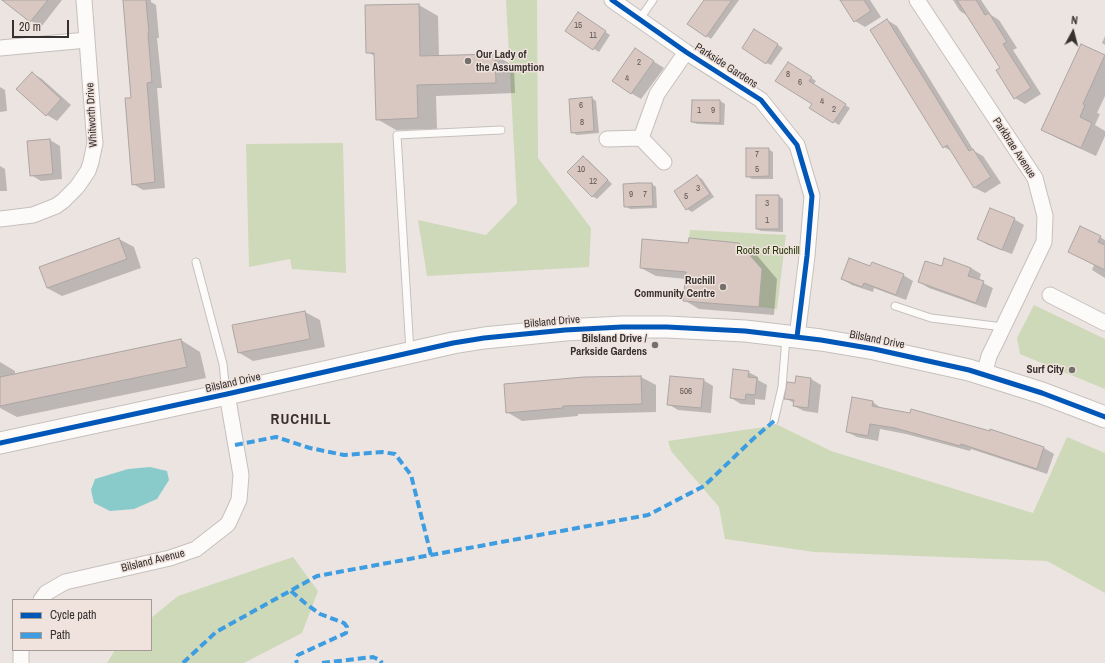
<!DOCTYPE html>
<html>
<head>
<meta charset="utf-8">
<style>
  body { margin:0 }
  #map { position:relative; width:1105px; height:663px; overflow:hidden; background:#ece4e1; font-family:"Archivo Narrow",sans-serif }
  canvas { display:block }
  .legend { position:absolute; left:12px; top:599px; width:140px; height:52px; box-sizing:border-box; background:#f0e3dd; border:1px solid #a69c97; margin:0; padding:5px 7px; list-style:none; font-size:12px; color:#36312f }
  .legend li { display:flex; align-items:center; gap:8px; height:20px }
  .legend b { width:20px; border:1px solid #a69c97 }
  .north { position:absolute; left:1053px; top:12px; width:40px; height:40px; -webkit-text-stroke:3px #f0e3dd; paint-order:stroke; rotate:7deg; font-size:11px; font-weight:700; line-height:16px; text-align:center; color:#36312f }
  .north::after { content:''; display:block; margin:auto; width:14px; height:18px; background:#36312f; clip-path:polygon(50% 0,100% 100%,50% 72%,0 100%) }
  .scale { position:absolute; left:12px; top:20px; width:57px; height:18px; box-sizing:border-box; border:2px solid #36312f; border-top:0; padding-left:5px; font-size:12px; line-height:14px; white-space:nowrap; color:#36312f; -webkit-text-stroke:3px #f0e3dd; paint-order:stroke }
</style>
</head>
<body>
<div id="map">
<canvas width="1105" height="663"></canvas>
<ul class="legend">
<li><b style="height:5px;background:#0057b8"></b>Cycle path</li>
<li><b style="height:5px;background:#3e9de1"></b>Path</li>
</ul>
<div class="north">N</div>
<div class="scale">20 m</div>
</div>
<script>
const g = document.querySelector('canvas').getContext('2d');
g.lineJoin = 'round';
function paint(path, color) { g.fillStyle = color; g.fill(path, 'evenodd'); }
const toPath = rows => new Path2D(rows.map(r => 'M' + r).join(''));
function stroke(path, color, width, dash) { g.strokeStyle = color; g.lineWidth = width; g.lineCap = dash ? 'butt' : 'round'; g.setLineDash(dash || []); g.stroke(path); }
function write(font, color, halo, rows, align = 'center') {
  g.font = font + ' "Archivo Narrow",sans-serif'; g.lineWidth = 3; g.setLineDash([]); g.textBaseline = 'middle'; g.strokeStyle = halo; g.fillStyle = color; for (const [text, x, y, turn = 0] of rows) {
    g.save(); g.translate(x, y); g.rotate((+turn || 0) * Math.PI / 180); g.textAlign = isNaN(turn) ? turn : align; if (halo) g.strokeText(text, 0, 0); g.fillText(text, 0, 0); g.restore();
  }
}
const green = toPath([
  [506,0,537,0,538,158,591,228,589,267,427,276,418,220,486,235,517,203],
  [343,143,346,273,292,269,290,259,249,267,246,144],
  [690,230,786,235,777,309,759,307,762,269,739,243,689,238],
  [1034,305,1105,339,1105,389,1020,354,1017,338],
  [778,425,831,451,1033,513,1067,437,1105,453,1105,593,1047,561,814,552,725,539,719,507,671,451,668,441],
  [293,557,318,591,302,633,244,663,107,663,115,650,151,650,151,618,178,596]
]);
const water = toPath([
  [150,467,167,471,169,480,157,499,134,509,110,511,94,503,91,490,95,479,128,469]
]);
const shadow = toPath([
  [20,0,62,0,41,27,31,21,14,8],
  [124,0,151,0,151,2,156,5,159,38,157,38,162,88,157,88,165,188,143,190,133,184,132,99],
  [706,0,739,0,711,39,689,24],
  [841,0,870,0,881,17,865,27,855,21],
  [953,0,981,0,991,15,999,20,1017,48,1013,50,1041,94,1025,104,1015,98,1001,68,968,16,960,11],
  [419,5,438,16,439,57,495,55,514,66,515,93,436,96,437,129,396,130,377,119,375,56,367,52],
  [582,16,610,35,599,52,566,31],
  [887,20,897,26,974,151,983,156,1001,183,985,193,975,188,953,152,944,147],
  [759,33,783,48,771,65,767,63],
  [1105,36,1105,45,1102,43],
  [1082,46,1105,56,1105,96,1097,113,1100,114,1095,125,1105,131,1105,136,1096,156,1057,138,1043,130],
  [636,50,664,68,641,99,631,93],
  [793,66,816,81,813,85,850,108,839,125,811,108,813,104],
  [32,73,42,79,71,105,57,121,47,115],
  [0,87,5,90,7,111,0,112],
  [592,98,596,101,599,133,577,135,572,132],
  [720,101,725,104,724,125,697,124,692,122],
  [50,140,60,146,62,179,41,181,31,175],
  [768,149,773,152,773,179,752,179,747,176],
  [583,157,588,160,612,184,597,199,592,196],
  [0,166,5,169,7,191,0,191],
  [697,176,702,179,714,197,692,212,687,209],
  [652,184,656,187,657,208,630,209,625,206],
  [779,196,783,199,783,232,761,231,757,229],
  [1014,219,1024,225,1012,254,988,245,978,239],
  [1100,237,1105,240,1105,278,1092,270,1094,265,1069,252],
  [119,239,134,247,141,268,62,296,47,288],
  [689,244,739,244,754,252,777,279,774,315,699,309,684,300,686,279,656,276,641,268],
  [945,259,971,268,981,274,979,281,993,288,986,308,929,288,919,282,942,267],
  [871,267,903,275,913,281,906,300,874,288,873,292,852,285,842,279],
  [305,312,320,320,325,347,253,361,238,352],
  [181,340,200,352,206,378,17,417,0,408,0,362,15,371,15,375],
  [748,372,758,377,758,380,767,385,765,400,755,399,755,405,741,404,731,398],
  [641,377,656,385,656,412,578,414,578,416,522,421,507,412],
  [797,378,811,379,821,385,818,413,804,411,794,406,794,403,785,398,796,384],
  [703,380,713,386,711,413,678,410,668,404],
  [873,402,882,409,911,414,990,432,991,431,1044,448,1054,454,1047,474,971,449,970,451,906,434,880,429,878,441,857,437,847,432]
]);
const building = toPath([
  [2,0,48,0,30,22,2,0],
  [123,0,146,0,149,33,148,33,152,82,147,83,155,182,132,185,125,98,131,98,123,0],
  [704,0,732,0,706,37,687,24,704,0],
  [840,0,864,0,871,11,854,22,840,0],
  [957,0,976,0,985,15,989,13,1007,42,1003,44,1031,88,1014,99,996,70,1000,68,957,0],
  [419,4,420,56,495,54,496,83,417,85,418,118,376,120,374,53,366,53,365,5,419,4],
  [578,12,606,31,593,50,565,31,578,12],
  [887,19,969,151,973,149,991,177,974,188,947,145,943,148,870,30,887,19],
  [754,29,778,44,766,64,742,48,754,29],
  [1081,44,1105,55,1083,104,1085,105,1080,117,1092,123,1081,148,1041,130,1081,44],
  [635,48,654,61,631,94,612,81,635,48],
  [788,62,812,77,809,81,846,104,833,123,809,108,812,104,775,81,788,62],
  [32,72,61,99,46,116,16,89,32,72],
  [592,97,594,131,571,133,569,99,592,97],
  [692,100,720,100,720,123,691,122,692,100],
  [50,139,53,174,30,176,27,141,50,139],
  [746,148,769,148,769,176,746,177,746,148],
  [583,156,608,180,592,197,567,172,583,156],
  [697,175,710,194,686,210,674,191,697,175],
  [638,183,652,183,653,206,624,207,623,184,638,183],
  [756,195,779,195,779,229,756,229,756,195],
  [990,208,1015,218,1002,250,977,239,990,208],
  [1080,226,1101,236,1098,242,1105,245,1105,270,1068,252,1080,226],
  [119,238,127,259,47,288,39,267,119,238],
  [689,238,739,243,762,269,759,307,683,301,686,272,640,268,642,239,688,243,689,238],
  [849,258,870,266,872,262,904,274,896,295,864,283,862,287,841,279,849,258],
  [944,258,971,268,968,276,984,281,976,303,918,282,925,261,942,266,944,258],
  [305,311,310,339,238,353,232,325,305,311],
  [181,339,187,367,0,406,0,377,181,339],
  [733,369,749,371,748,377,757,378,755,395,746,394,745,400,730,398,733,369],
  [641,376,642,404,563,406,563,408,506,413,504,384,584,377,641,376],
  [670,376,704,379,701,408,667,405,670,376],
  [796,376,811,378,808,408,793,406,794,400,784,399,787,382,795,383,796,376],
  [852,397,873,401,872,406,910,413,911,409,990,431,990,429,1044,447,1037,469,961,444,960,446,895,428,870,424,868,436,846,432,852,397]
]);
const lane = toPath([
  [639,20,653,0],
  [196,262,223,364,226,392],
  [895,306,931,318,1003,327],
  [410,352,397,135,501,130],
  [774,421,782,387,786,338]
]);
const street = toPath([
  [612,0,686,52,761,100,797,145,812,196,807,256,797,337],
  [917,0,1035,178,1045,216,1044,242,995,344,989,356,984,375],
  [0,48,87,40],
  [607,139,641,138],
  [664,162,641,138,657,94,686,52],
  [0,219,33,215,56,206,63,201,77,187,88,171,91,162,95,143,94,132,84,0],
  [1050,295,1105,323],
  [41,600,46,593,65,582,170,558,196,549,228,524,239,500,241,475,227,394],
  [21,663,21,650]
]);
const secondary = toPath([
  [0,443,227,394,453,343,484,338,565,330,622,327,667,327,745,331,821,340,874,349,969,370,1042,393,1105,417]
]);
const quiet = toPath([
  [235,445,276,437,310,448,344,455,382,452,395,454,411,475,431,555],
  [291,591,305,603,320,614,344,623,347,627,346,633,298,655,296,660,297,663],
  [183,663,216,632,317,576,648,515,704,486,753,439,774,421],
  [322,663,373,657,380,660,382,663]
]);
const cycleway = toPath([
  [612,0,686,52,761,100,797,145,812,196,807,256,797,337],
  [0,443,227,394,453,343,484,338,565,330,622,327,667,327,745,331,821,340,874,349,969,370,1042,393,1105,417]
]);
const markers = [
  [468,61,4,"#76706d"],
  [723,287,4,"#76706d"],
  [655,345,4,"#76706d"],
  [1072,370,4,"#76706d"]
];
const numberNames = [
  ["15",578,26],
  ["11",593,36],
  ["2",639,63],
  ["8",788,75],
  ["4",627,79],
  ["6",800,83],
  ["4",822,102],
  ["6",581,106],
  ["2",834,110],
  ["1",699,111],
  ["9",713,111],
  ["8",582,123],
  ["7",757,155],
  ["10",581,170],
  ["5",757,170],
  ["12",593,182],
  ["3",698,189],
  ["9",631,195],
  ["7",645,195],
  ["5",686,197],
  ["3",767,204],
  ["1",767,221],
  ["506",686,392]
];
const poiNames = [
  ["Our Lady of",476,55,"left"],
  ["the Assumption",476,68,"left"],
  ["Ruchill",715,281],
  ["Community Centre",715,294],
  ["Bilsland Drive /",647,339],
  ["Parkside Gardens",647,352],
  ["Surf City",1064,370]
];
const streetNames = [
  ["Parkside Gardens",726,66,33],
  ["Whitworth Drive",92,115,-93],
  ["Parkbrae Avenue",1014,148,57],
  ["Bilsland Drive",552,322,-5],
  ["Bilsland Drive",877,340,11],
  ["Bilsland Drive",233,383,-13],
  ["Bilsland Avenue",153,561,-14]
];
const parkNames = [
  ["Roots of Ruchill",768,251]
];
const districtNames = [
  ["RUCHILL",301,420]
];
paint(green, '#ced9b9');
paint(water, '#89cbcb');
paint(shadow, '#0003');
paint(building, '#d9c8c1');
stroke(building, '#aba5a3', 1);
stroke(lane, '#c6c0bd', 9);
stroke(street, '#c6c0bd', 17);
stroke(secondary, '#c6c0bd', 23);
stroke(lane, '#fcfbfa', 7);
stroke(street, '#fcfbfa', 15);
stroke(secondary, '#fcfbfa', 21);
stroke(quiet, '#3e9de1', 4, [8, 4]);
stroke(cycleway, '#0057b8', 5);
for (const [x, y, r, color] of markers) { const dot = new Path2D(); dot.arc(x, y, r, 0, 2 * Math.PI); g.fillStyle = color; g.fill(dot); stroke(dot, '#f0e3dd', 1.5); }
write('9px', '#5f5754', null, numberNames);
write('bold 11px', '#36312f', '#f0e3dd', poiNames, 'right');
write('11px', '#36312f', '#f0e3dd', streetNames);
write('11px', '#233506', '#f0e3dd', parkNames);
g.letterSpacing = '1px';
write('bold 15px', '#36312f', '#f0e3dd', districtNames);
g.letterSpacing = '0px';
</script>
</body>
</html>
